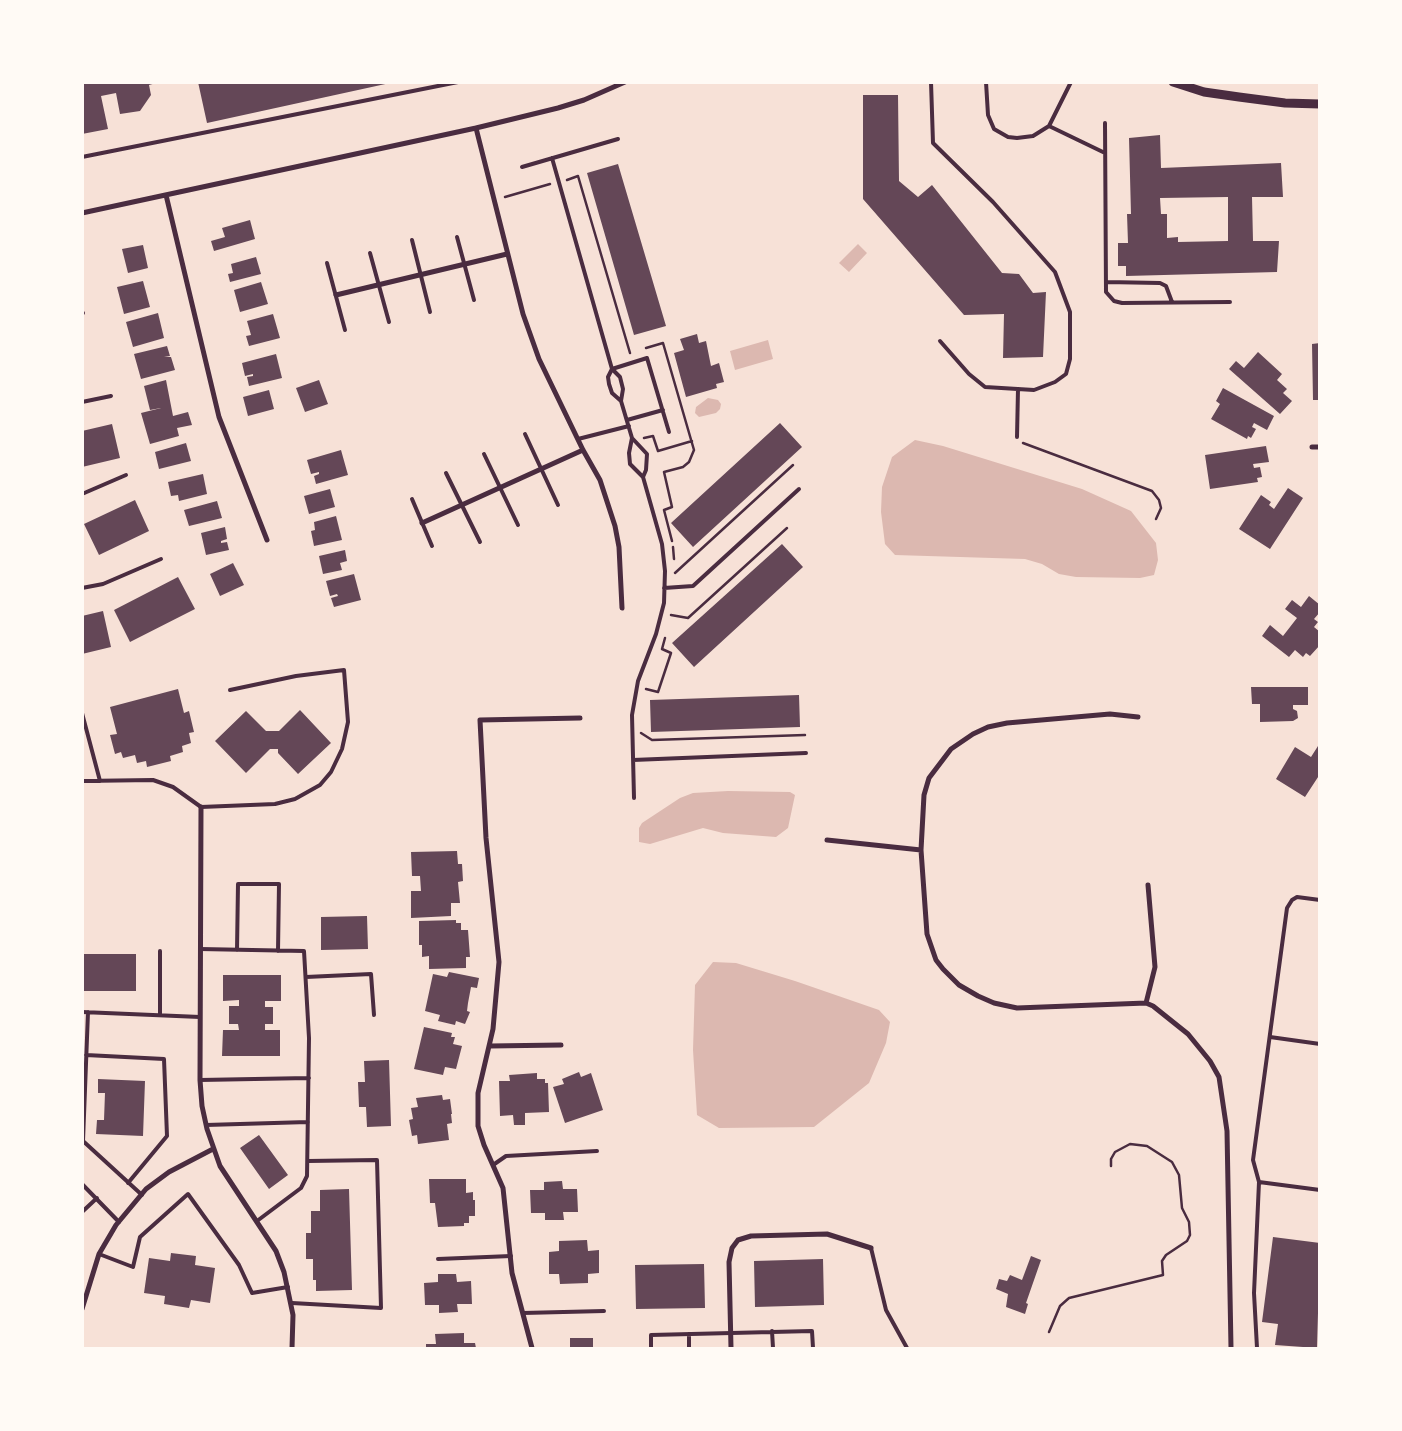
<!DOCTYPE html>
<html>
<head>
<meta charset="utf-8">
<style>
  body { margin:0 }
  #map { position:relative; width:1402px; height:1431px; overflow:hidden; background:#f7e1d7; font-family:Lato,sans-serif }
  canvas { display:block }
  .frame { position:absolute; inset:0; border:84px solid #fffaf5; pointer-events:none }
</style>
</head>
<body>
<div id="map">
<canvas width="1402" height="1431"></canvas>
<div class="frame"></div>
</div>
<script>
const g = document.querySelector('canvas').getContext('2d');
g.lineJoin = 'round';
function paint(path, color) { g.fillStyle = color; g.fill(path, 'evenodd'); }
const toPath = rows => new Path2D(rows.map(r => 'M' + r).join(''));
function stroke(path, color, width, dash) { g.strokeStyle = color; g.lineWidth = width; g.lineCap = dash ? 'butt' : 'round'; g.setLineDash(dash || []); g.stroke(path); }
const water = toPath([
  [858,244,867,253,849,272,839,263],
  [768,340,773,359,735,370,730,351],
  [708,398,718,400,721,404,720,409,716,413,699,417,695,413,696,407],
  [915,440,943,446,1082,489,1131,511,1156,543,1158,560,1154,575,1140,578,1076,577,1059,574,1042,564,1025,559,895,555,885,544,881,512,882,487,892,457],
  [728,791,790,792,795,795,788,828,776,837,723,833,703,828,650,844,639,842,639,828,642,823,680,798,693,793],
  [713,962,736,963,795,981,879,1010,890,1022,886,1043,869,1083,814,1127,719,1128,697,1115,693,1050,695,985]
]);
const building = toPath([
  [82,82,156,82,156,83,149,85,151,95,140,111,120,114,116,93,101,96,108,129,82,134],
  [198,82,390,82,390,83,207,123],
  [863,95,898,95,899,181,918,197,932,185,1002,273,1019,274,1033,293,1046,292,1043,357,1003,358,1004,314,964,315,863,199],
  [1160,135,1161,168,1281,163,1283,197,1252,197,1253,241,1279,241,1277,272,1126,276,1126,266,1118,266,1118,243,1128,243,1127,214,1131,214,1129,138],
  [1228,197,1228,241,1178,242,1178,237,1167,238,1167,214,1161,214,1160,198],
  [618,164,666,326,634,335,587,173],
  [250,220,255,239,214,251,211,241,225,237,222,228],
  [143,245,148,268,128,273,122,249],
  [256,257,261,274,230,282,228,274,233,273,231,264],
  [143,281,150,307,124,314,117,287],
  [261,282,268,304,240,312,234,290],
  [158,313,164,338,133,347,126,322],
  [273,314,280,338,249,346,246,336,251,335,247,321],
  [697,334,699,343,706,341,711,366,719,363,724,382,716,384,717,388,686,397,674,353,684,350,680,339],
  [1320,343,1320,400,1313,400,1312,344],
  [167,346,170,356,164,357,171,357,175,370,141,379,134,354],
  [1258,352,1282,374,1277,380,1287,389,1283,393,1292,401,1280,414,1229,369,1236,361,1244,368],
  [276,354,282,378,249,386,247,377,253,376,253,374,245,376,242,363],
  [166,380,173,416,188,412,192,425,177,428,179,436,150,444,141,413,161,408,150,410,144,386],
  [319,380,328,404,305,412,296,388],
  [1223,388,1274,416,1267,430,1254,423,1252,427,1256,429,1251,438,1248,436,1247,439,1211,419,1220,404,1216,401],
  [269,390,274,409,248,416,243,397],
  [780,423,802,447,693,547,671,523],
  [112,424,120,458,82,467,82,431],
  [186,443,191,461,159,469,155,452],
  [1266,446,1269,462,1253,464,1254,468,1260,467,1262,477,1257,478,1258,482,1210,489,1205,455],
  [341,450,348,475,316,484,314,476,319,474,319,472,311,474,307,460],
  [203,474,207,494,179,501,178,495,171,496,168,482],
  [1288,488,1303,498,1270,549,1239,529,1261,495,1271,502,1269,505,1274,509],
  [330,489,335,507,309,514,304,496],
  [135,500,149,531,99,555,84,524],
  [217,501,222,518,189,526,184,510],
  [336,516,342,540,314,546,311,531,315,530,314,522],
  [225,527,227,539,221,541,221,543,227,542,229,550,206,555,201,533],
  [782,544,803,567,694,667,672,643],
  [345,550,347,561,340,563,342,570,323,574,319,556],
  [233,563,244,585,220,596,210,574],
  [354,574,361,600,334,607,331,598,338,596,337,594,330,596,326,581],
  [178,577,195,609,130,642,114,610],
  [1309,596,1320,605,1320,612,1314,619,1318,622,1314,627,1320,632,1320,645,1310,656,1306,653,1303,657,1295,650,1289,657,1262,636,1270,625,1283,636,1297,618,1285,609,1292,600,1301,607],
  [103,611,111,647,82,654,82,616],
  [1251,687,1308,687,1308,705,1293,705,1293,709,1297,711,1298,718,1293,721,1260,722,1260,704,1252,704],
  [178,689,184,713,189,711,194,732,189,733,191,743,182,746,183,752,170,756,171,761,147,767,146,761,137,763,135,755,123,758,121,752,115,754,110,735,117,734,110,707],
  [799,695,800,727,651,732,650,700],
  [300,710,331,743,298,774,278,753,278,749,270,749,246,773,215,741,246,711,266,731,279,731],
  [1318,746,1320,747,1320,774,1305,797,1276,779,1295,747,1311,757],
  [457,851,458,864,462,864,463,881,458,882,460,903,451,903,451,916,411,918,411,891,421,891,420,876,412,876,411,852],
  [367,916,368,949,321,950,321,917],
  [456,920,456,923,461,923,461,930,468,930,470,957,466,957,466,968,429,969,429,956,422,957,422,945,419,945,419,921],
  [82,954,136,954,136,991,82,991],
  [449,972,479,978,477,988,471,987,468,1003,467,1011,470,1012,465,1024,456,1021,455,1025,438,1021,440,1015,425,1011,433,974,447,977],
  [223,975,281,975,281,1001,265,1001,265,1007,273,1007,273,1024,265,1024,265,1030,280,1030,280,1056,222,1056,223,1030,239,1030,238,1024,229,1024,229,1006,239,1006,239,1000,223,1001],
  [424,1027,452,1033,451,1037,455,1037,453,1044,462,1046,456,1069,445,1067,443,1075,414,1069],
  [389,1060,391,1126,367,1127,366,1107,359,1107,358,1082,365,1082,364,1061],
  [579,1072,581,1077,591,1073,603,1110,565,1123,553,1087,564,1084,562,1079],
  [537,1073,537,1079,545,1079,545,1083,548,1083,549,1112,525,1113,525,1125,514,1125,513,1115,500,1116,499,1081,510,1081,509,1075],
  [98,1079,145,1081,143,1136,96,1134,97,1120,104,1120,105,1093,98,1093],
  [442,1095,443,1100,450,1099,452,1114,451,1114,452,1123,447,1124,449,1140,418,1144,417,1135,412,1136,409,1120,413,1119,411,1108,418,1107,416,1098],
  [259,1135,288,1175,269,1189,240,1148],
  [429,1179,466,1179,466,1193,473,1192,473,1200,475,1200,475,1216,469,1216,469,1223,464,1223,464,1226,438,1227,435,1203,430,1203],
  [562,1181,563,1189,577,1189,578,1212,563,1212,564,1220,545,1220,545,1213,531,1213,530,1190,544,1190,544,1182],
  [349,1189,352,1290,316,1291,316,1280,313,1280,313,1259,306,1259,306,1233,311,1233,311,1211,320,1211,320,1190],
  [1273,1237,1320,1243,1317,1348,1275,1345,1278,1324,1262,1322],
  [587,1240,588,1251,599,1250,599,1273,588,1274,588,1283,560,1284,559,1274,549,1274,549,1252,559,1251,559,1241],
  [171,1253,196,1256,195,1265,215,1268,210,1303,191,1300,189,1308,164,1304,165,1296,144,1293,149,1258,170,1261],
  [1031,1256,1041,1260,1026,1303,1028,1304,1025,1314,1006,1307,1008,1294,996,1289,999,1279,1007,1281,1010,1275,1022,1280],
  [823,1259,824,1305,755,1307,754,1261],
  [704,1264,705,1308,636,1309,635,1265],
  [438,1274,456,1274,457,1282,471,1281,472,1304,457,1304,458,1312,439,1313,439,1305,425,1305,424,1283,438,1282],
  [464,1333,464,1343,475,1343,476,1348,426,1348,426,1344,436,1344,435,1334],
  [570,1338,593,1338,593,1348,570,1348]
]);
const path = toPath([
  [567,180,578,176,630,353],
  [505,197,550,184],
  [646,348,663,343,694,450,689,462,683,467,664,472,672,507,664,510,672,541],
  [644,438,653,436,658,451,692,441],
  [1023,443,1152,491,1159,500,1161,508,1156,519],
  [673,547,674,559],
  [675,573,793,465],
  [671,615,688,618,787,528],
  [646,689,658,692,671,653,662,649,665,638],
  [641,733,652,740,805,735],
  [1049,1332,1060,1306,1069,1298,1163,1275,1162,1261,1166,1255,1187,1241,1190,1235,1189,1222,1182,1208,1179,1175,1172,1162,1147,1146,1130,1144,1115,1152,1111,1159,1111,1166]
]);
const service = toPath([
  [931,82,933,143,993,202,1055,272,1070,312,1070,359,1066,374,1055,382,1034,390,985,387,969,374,940,341],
  [986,82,988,115,994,129,1008,137,1017,138,1033,136,1049,126,1071,82],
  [1105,123,1106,292,1114,301,1122,303,1230,302],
  [1049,126,1105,153],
  [82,157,458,82],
  [552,158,612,369,620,377,623,389,621,401,632,438,629,453,630,464,643,477,662,544,665,571,664,603,656,634,638,681,632,715,634,798],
  [522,167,618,139],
  [457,237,474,300],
  [412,240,430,312],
  [370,253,389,322],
  [327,263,345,330],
  [1106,282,1160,283,1166,286,1172,302],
  [82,313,83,313],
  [621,401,612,393,609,384,608,377,612,369,647,358,669,432],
  [82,402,111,396],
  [627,420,663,410],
  [525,434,558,505],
  [1017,437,1018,389],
  [632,438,647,454,646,470,643,477],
  [578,439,629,426],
  [484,454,518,525],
  [446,473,480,542],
  [82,494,126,475],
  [412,499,432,546],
  [82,588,103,584,161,559],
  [664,588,693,586,799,489],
  [82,713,100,781],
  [633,760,806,753],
  [82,781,153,780,173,787,201,807,275,804,295,799,320,785,331,772,342,749,348,722,344,670,296,676,230,690],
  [200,949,304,951,309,1038,307,1176,301,1188,257,1221],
  [237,950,238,884,279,884,278,951],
  [306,977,371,974,374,1015],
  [82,1012,200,1017],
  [88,1012,83,1141,142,1195],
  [160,1015,160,951],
  [1270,1037,1320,1044],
  [86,1055,164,1059,167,1136,128,1183],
  [200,1080,309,1078],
  [206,1125,308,1122],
  [493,1165,506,1156,597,1151],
  [1259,1182,1320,1190],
  [82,1184,119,1222],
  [82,1212,97,1198],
  [871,1248,886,1310,907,1348],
  [99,1254,133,1267,140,1237,188,1194,239,1265,252,1293,288,1287],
  [438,1259,511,1256],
  [292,1303,381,1308,377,1160,308,1161],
  [523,1313,604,1311],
  [772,1331,773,1348],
  [689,1334,689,1348],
  [651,1348,651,1335,812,1331,813,1348],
  [1257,1348,1254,1293,1259,1182,1253,1160,1287,908,1292,900,1297,897,1320,900]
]);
const minor = toPath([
  [476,128,523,314,539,359,583,450,600,480,615,526,619,547,622,608],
  [166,195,219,417,267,540],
  [82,213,476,128,558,108,584,100,625,82],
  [336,295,507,254],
  [1312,447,1320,447],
  [422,523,583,450],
  [1138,717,1110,714,1007,723,988,727,973,734,951,749,929,778,924,795,921,850,927,934,936,960,943,969,959,985,978,996,994,1003,1017,1008,1146,1003,1153,1006,1188,1034,1210,1061,1219,1077,1227,1131,1231,1348],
  [201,807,200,1080,202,1106,207,1129,220,1166,276,1251,284,1272,293,1315,292,1348],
  [827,840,921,850],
  [1146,1003,1155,967,1148,885],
  [490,1046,561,1045],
  [82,1309,99,1254,116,1225,146,1189,169,1172,213,1149],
  [532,1348,512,1273,503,1188,484,1145,478,1126,478,1093,493,1029,499,962,486,838,480,720,580,718],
  [731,1348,729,1262,732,1248,738,1240,751,1236,827,1234,871,1248]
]);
const tertiary = toPath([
  [1173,82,1204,92,1239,97,1285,103,1320,104]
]);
paint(water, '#dcb8b0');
paint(building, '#644757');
stroke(path, '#4a2c40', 2.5);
stroke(service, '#4a2c40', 4);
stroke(minor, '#4a2c40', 5);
stroke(tertiary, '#4a2c40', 9);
</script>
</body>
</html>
